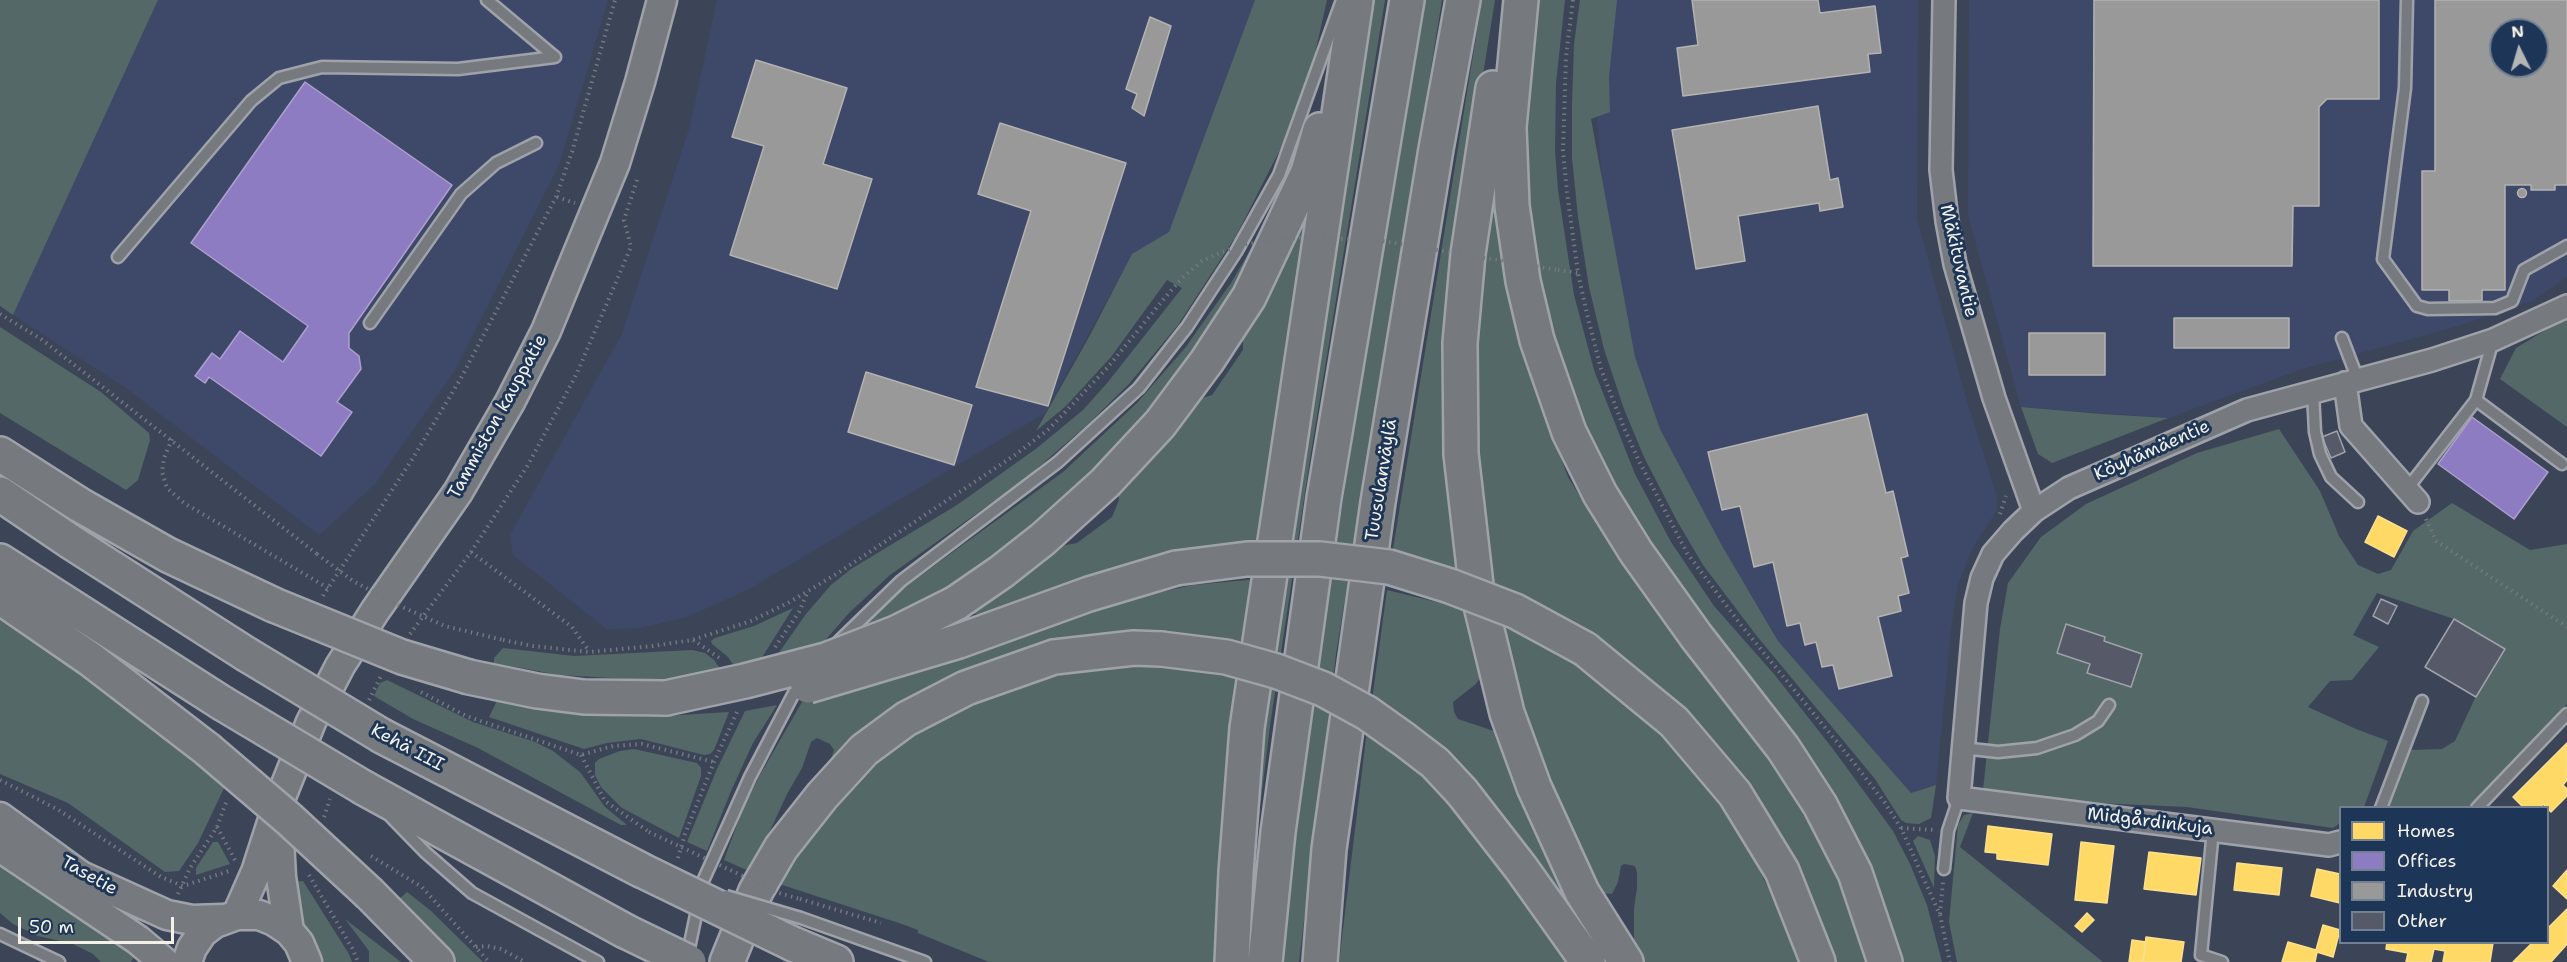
<!DOCTYPE html>
<html>
<head>
<meta charset="utf-8">
<style>
  body { margin:0 }
  #map { position:relative; width:2567px; height:962px; overflow:hidden; background:#3c4558; font-family:"Shantell Sans",sans-serif }
  canvas { display:block }
  .legend { position:absolute; left:2339px; top:806px; width:210px; height:138px; box-sizing:border-box; background:#1d3557; border:2px solid #738091; margin:0; padding:8px 10px; list-style:none; font-size:18px; color:#f4f1e8 }
  .legend li { display:flex; align-items:center; gap:12px; height:30px }
  .legend b { width:30px; border:2px solid #738091 }
  .north { position:absolute; left:2489px; top:18px; width:60px; height:60px; box-sizing:border-box; background:#1d3557; border:2px solid #738091; border-radius:50%; rotate:355deg; font-size:16px; font-weight:700; line-height:24px; text-align:center; color:#f4f1e8 }
  .north::after { content:''; display:block; margin:auto; width:21px; height:27px; background:#b4b5b6; clip-path:polygon(50% 0,100% 100%,50% 72%,0 100%) }
  .scale { position:absolute; left:18px; top:917px; width:156px; height:27px; box-sizing:border-box; border:3px solid #f4f1e8; border-top:0; padding-left:8px; font-size:18px; line-height:21px; white-space:nowrap; color:#f4f1e8; -webkit-text-stroke:4px #1d3557; paint-order:stroke }
</style>
</head>
<body>
<div id="map">
<canvas width="2567" height="962"></canvas>
<ul class="legend">
<li><b style="height:16px;background:#ffd966"></b>Homes</li>
<li><b style="height:16px;background:#8e7cc3"></b>Offices</li>
<li><b style="height:16px;background:#999"></b>Industry</li>
<li><b style="height:16px;background:#555968"></b>Other</li>
</ul>
<div class="north">N</div>
<div class="scale">50 m</div>
</div>
<script>
const g = document.querySelector('canvas').getContext('2d');
g.lineJoin = 'round';
function paint(path, color) { g.fillStyle = color; g.fill(path, 'evenodd'); }
const toPath = rows => new Path2D(rows.map(r => 'M' + r).join(''));
function stroke(path, color, width, dash) { g.strokeStyle = color; g.lineWidth = width; g.lineCap = dash ? 'butt' : 'round'; g.setLineDash(dash || []); g.stroke(path); }
function write(font, color, halo, rows, align = 'center') {
  g.font = font + ' "Shantell Sans",sans-serif'; g.lineWidth = 6; g.setLineDash([]); g.textBaseline = 'middle'; g.strokeStyle = halo; g.fillStyle = color; for (const [text, x, y, turn = 0] of rows) {
    g.save(); g.translate(x, y); g.rotate((+turn || 0) * Math.PI / 180); g.textAlign = isNaN(turn) ? turn : align; if (halo) g.strokeText(text, 0, 0); g.fillText(text, 0, 0); g.restore();
  }
}
const built = toPath([
  [158,0,608,0,559,165,455,370,375,484,319,535,126,388,13,315],
  [717,0,1287,0,1183,251,1132,255,1045,413,749,589,687,617,639,628,607,629,513,555,510,535,622,334,690,126],
  [1604,0,1918,0,1917,219,1965,395,1996,494,1997,510,1973,547,1958,584,1951,630,1936,785,1911,793,1778,641,1721,544,1660,429,1635,357,1602,184,1594,75],
  [1969,0,2567,0,2567,277,2534,300,2455,327,2305,368,2168,418,2021,407,1968,215],
  [2501,30,2537,30,2537,66,2501,66]
]);
const green = toPath([
  [0,0,158,0,13,315,0,306],
  [1255,0,1327,0,1312,67,1287,136,1236,236,1178,325,1129,384,1085,427,1021,482,890,575,849,613,814,653,771,664,806,614,831,585,851,569,957,505,1037,448,1083,410,1108,382,1182,288,1167,280,1111,357,1066,406,1036,431,1089,337,1132,254,1169,232],
  [1369,0,1385,0,1310,459,1270,726,1251,881,1243,866],
  [1423,0,1442,0,1336,654,1299,962,1282,962,1304,758,1372,309],
  [1482,0,1495,0,1476,118,1464,574,1392,555],
  [1531,0,1565,0,1556,83,1555,150,1558,190,1574,295,1594,370,1635,474,1671,542,1714,606,1774,674,1833,749,1893,831,1910,864,1927,905,1942,962,1902,962,1892,925,1843,814,1612,497,1547,338,1529,248,1522,131],
  [1580,0,1617,0,1609,77,1610,112,1591,119,1635,357,1660,429,1721,544,1778,641,1911,793,1936,785,1931,818,1919,824,1906,823,1901,820,1875,779,1756,635,1703,565,1677,521,1644,457,1624,409,1604,349,1589,287,1578,217,1572,158,1572,105,1574,44],
  [1497,119,1519,333,1541,405,1568,477,1616,554,1718,691,1773,758,1805,807,1847,889,1872,962,1834,962,1799,871,1760,803,1705,731,1661,688,1593,636,1532,601,1487,583,1478,516,1473,351],
  [1322,156,1262,545,1078,579,988,614,969,614,971,608,1050,548,1077,543,1112,517,1119,500,1118,486,1196,400,1212,395,1243,350,1243,328],
  [1269,218,1275,220,1197,357,1133,437,999,562,852,639,898,592,1063,472,1137,403,1185,348,1231,283],
  [2567,317,2567,427,2500,379,2516,348],
  [0,327,101,392,149,433,150,440,138,480,126,490,0,413],
  [2021,407,2102,414,2168,418,2052,463,2038,454],
  [2279,429,2320,491,2339,536,2358,565,2378,574,2391,570,2413,531,2452,503,2530,550,2567,544,2567,704,2470,807,2389,807,2411,750,2442,749,2455,741,2476,696,2504,649,2454,619,2377,593,2353,635,2379,647,2352,680,2330,681,2308,707,2356,729,2388,741,2364,807,2340,808,2340,823,2333,828,2187,807,2074,802,1983,790,2000,629,2008,583,2041,537,2086,504,2197,453],
  [1258,579,1247,649,1091,641,828,767,834,750,830,744,817,738,811,742,802,768,787,794,751,872,724,860,742,811,760,775,802,702,1116,602,1193,585],
  [1387,590,1449,605,1471,613,1484,671,1476,684,1453,702,1454,712,1458,719,1497,732,1611,962,1599,962,1372,700],
  [793,608,756,667,737,670,728,657,712,644,711,641,715,638,754,626],
  [0,617,76,668,183,750,225,786,198,843,179,871,165,872,68,803,0,774],
  [1495,623,1529,638,1569,660,1632,709,1678,750,1726,812,1756,863,1781,914,1798,962,1639,962,1634,955,1634,908,1637,888,1637,873,1635,866,1624,864,1621,866,1618,882,1612,894,1599,893,1531,747],
  [503,648,574,656,692,650,705,653,714,660,723,673,681,679,647,680,559,675,494,663,494,658],
  [1137,661,1244,675,1220,962,989,962,918,933,918,930,905,925,770,881,850,777,949,709,1053,671],
  [387,680,473,722,535,742,553,751,580,772,605,807,627,825,621,825,478,748,413,719,374,696,380,683],
  [498,699,560,711,601,715,648,717,729,712,714,750,710,754,704,755,641,739,607,743,584,749,489,717],
  [777,705,753,743,731,791,707,851,687,842,717,769,745,711],
  [1367,730,1395,746,1463,812,1570,962,1339,962],
  [634,749,697,763,701,768,701,776,679,838,622,808,601,787,595,775,595,763,599,759,620,751],
  [1973,813,1960,847,2103,962,1957,962,1949,922,1958,825,1964,815],
  [1918,836,1930,840,1935,856,1934,888,1913,841],
  [213,842,218,842,230,864,196,875,196,868],
  [0,863,134,957,131,962,101,962,93,954,73,944,38,936,13,924,0,913],
  [303,881,349,954,352,962,320,962,312,939,295,906,289,882],
  [407,892,430,910,483,962,457,962,398,900],
  [345,919,401,962,369,962,369,951]
]);
const homes = toPath([
  [2378,516,2407,531,2394,557,2365,542,2378,516],
  [2567,743,2567,780,2563,785,2567,789,2567,796,2551,812,2543,804,2540,808,2524,808,2513,797,2567,743],
  [1988,826,2052,834,2048,865,1997,859,1997,853,1985,852,1988,826],
  [2081,842,2114,846,2107,903,2075,900,2081,842],
  [2149,852,2201,858,2196,895,2144,889,2149,852],
  [2237,863,2282,868,2279,895,2234,890,2237,863],
  [2317,869,2340,874,2340,903,2311,896,2317,869],
  [2567,870,2567,899,2553,886,2567,870],
  [2567,909,2567,944,2551,962,2513,962,2533,942,2548,942,2548,928,2567,909],
  [2087,913,2094,920,2082,932,2075,926,2087,913],
  [2323,925,2340,930,2333,957,2317,952,2315,962,2282,962,2288,942,2316,950,2323,925],
  [2146,937,2184,942,2181,962,2143,962,2146,937],
  [2132,940,2146,942,2143,962,2129,962,2132,940],
  [2387,942,2493,942,2493,943,2490,962,2443,962,2445,951,2434,949,2431,962,2406,962,2408,953,2386,949,2387,942]
]);
const offices = toPath([
  [305,82,452,185,349,333,349,348,359,356,361,369,337,402,352,412,321,456,209,377,205,383,195,376,212,353,220,359,240,331,283,362,308,326,191,243,305,82],
  [2472,417,2548,472,2514,519,2438,464,2472,417]
]);
const industry = toPath([
  [1692,0,1818,0,1820,13,1875,6,1881,53,1868,54,1870,72,1683,96,1677,48,1698,45,1692,0],
  [2094,0,2379,0,2379,99,2327,99,2319,107,2319,206,2293,206,2292,266,2093,266,2094,0],
  [2435,0,2567,0,2567,185,2555,185,2555,190,2531,190,2531,185,2505,185,2505,290,2482,290,2482,301,2449,301,2449,290,2422,290,2422,171,2435,171,2435,0],
  [2501,30,2537,30,2537,66,2501,66,2501,30],
  [1150,17,1171,26,1144,116,1132,108,1137,94,1126,89,1150,17],
  [756,60,847,88,823,164,872,179,837,289,730,255,764,146,732,137,756,60],
  [1818,106,1830,180,1838,178,1843,207,1820,211,1819,203,1738,216,1745,261,1696,269,1672,130,1818,106],
  [1000,123,1126,163,1048,406,976,387,1031,211,978,194,1000,123],
  '2517.5 193a4.5 4.5 0 1 1 9 0a4.5 4.5 0 1 1-9 0Z',
  [2174,318,2289,318,2289,348,2174,348,2174,318],
  [2029,333,2105,333,2105,375,2029,375,2029,333],
  [866,372,972,405,954,465,848,432,866,372],
  [1867,414,1886,493,1893,491,1908,556,1901,558,1909,593,1898,596,1901,611,1878,617,1892,676,1839,689,1833,665,1822,667,1816,642,1805,645,1800,623,1787,626,1773,562,1754,567,1740,506,1722,510,1708,452,1867,414]
]);
const building = toPath([
  [2337,431,2345,452,2331,458,2322,437,2337,431],
  [2381,599,2397,606,2388,624,2373,616,2381,599],
  [2454,619,2505,649,2476,697,2425,667,2454,619],
  [2066,624,2105,637,2104,641,2142,654,2131,687,2087,673,2090,664,2057,653,2066,624]
]);
const path = toPath([
  [1573,0,1566,57,1563,151,1567,192,1578,273,1587,314,1601,369,1624,428,1639,461,1687,553,1741,625,1850,758,1885,803,1901,828,1940,915,1950,962],
  [557,197,575,203],
  [1558,270,1578,273],
  [0,314,41,339,317,554],
  [172,439,164,458,162,472,167,488,184,503,328,588],
  [2000,514,2006,496],
  [2426,519,2436,541,2567,627],
  [471,552,572,627,589,651],
  [323,596,413,458,461,378,556,197,572,152,615,0],
  [410,634,471,552,528,465,577,373,631,247,624,220,637,180],
  [503,640,533,646,589,652,653,646,692,640,751,621,788,603,838,573,1015,455,1049,429,1108,367,1163,300],
  [693,640,721,659],
  [775,647,799,612,808,591],
  [421,692,466,716,581,755,613,746,642,744,714,762],
  [369,700,382,674],
  [581,755,605,801,649,832],
  [0,780,57,809,161,877,183,886,229,871],
  [324,817,330,799],
  [217,827,235,860],
  [1901,828,1935,830],
  [371,856,422,887,489,962],
  [678,858,685,834,714,762,738,710],
  [309,875,352,948,358,962],
  [178,894,190,868,217,827,227,800],
  [800,899,881,923],
  [1940,914,1943,882],
  [476,947,487,946,501,949,525,962]
]);
const lane = toPath([
  [487,0,555,57],
  [2407,0,2405,88,2383,259,2417,306,2428,309,2495,308,2512,301,2524,270,2567,246],
  [118,257,251,101,279,78,322,67,458,69,555,57],
  [370,323,461,194,496,163,536,143],
  [2342,338,2358,380],
  [2313,393,2315,432,2320,454,2331,477,2358,502],
  [2476,400,2562,464],
  [2407,489,2476,400,2493,340],
  [835,645,901,581,1058,462,1139,388,1187,327,1236,252,1279,175,1342,0],
  [1962,748,1998,752,2037,748,2075,735,2098,721,2109,705],
  [2381,808,2422,701],
  [2477,808,2567,714],
  [391,817,425,852,472,893,598,962],
  [2213,830,2201,955,2222,962],
  [1944,869,1948,831,1959,798],
  [801,918,925,962],
  [0,934,59,962],
  [687,958,703,881,750,777,795,691,801,684]
]);
const street = toPath([
  [1944,0,1941,170,1947,221,1955,264,1994,398,2034,511],
  [2345,383,2351,426,2418,502],
  [2340,842,2329,845,1959,798,1976,603,1982,578,1993,554,2013,531,2034,511,2069,488,2247,410,2432,360,2493,340,2567,306]
]);
const secondary = toPath([
  [0,817,81,876,167,915,192,920,222,919],
  [278,820,281,877,289,931],
  [0,847,138,940,164,962],
  [237,915,256,872,277,807,311,722,340,666,375,611,458,492,510,402,546,331,615,163,640,82,662,0],
  [187,962,192,948,202,933,215,923,237,915,259,915,274,921,289,931,299,943,307,962]
]);
const highway = toPath([
  [1521,0,1509,127,1512,206,1523,281,1537,340,1569,432,1600,494,1636,552,1696,636,1783,748,1820,805,1855,873,1885,962],
  [1493,88,1468,254,1460,343,1461,454,1476,585,1507,713,1534,787,1582,892,1626,962],
  [0,454,80,505,168,555,274,605],
  [0,494,71,542,246,654],
  [0,561,222,703],
  [0,597,90,659,207,749],
  [956,603,1001,572,1043,539,1105,483,1160,424,1207,361,1249,297,1308,172,1320,130],
  [959,641,1089,594,1176,568],
  [1585,649,1674,722,1735,794,1782,871,1818,962],
  [469,677,537,691,584,697,666,698],
  [382,736,641,870],
  [364,788,625,931],
  [1462,792,1521,868,1588,962],
  [370,894,437,962],
  [793,944,836,962],
  [727,962,756,891,781,848,822,796,864,750,906,719,966,688,1054,657,1134,648,1161,649],
  [1232,962,1236,872,1247,728,1356,0],
  [1265,962,1278,832,1324,498,1407,0],
  [1320,962,1329,849,1378,502,1436,149,1463,0]
]);
const pathBridge = toPath([
  [1163,300,1182,278,1202,261,1222,252,1247,244,1306,237,1383,241,1558,270],
  [317,554,353,581,400,606,445,626,503,640],
  [649,832,779,893,800,899]
]);
const laneBridge = toPath([
  [726,896,801,918]
]);
const highwayBridge = toPath([
  [1176,568,1247,559,1320,559,1389,567,1450,586,1515,611,1585,649],
  [274,605,402,657,469,677],
  [1161,649,1226,657,1276,671,1323,689,1367,713,1405,740,1435,763,1462,792],
  [246,654,382,736],
  [808,686,959,641],
  [666,698,745,681,826,660,896,633,956,603],
  [222,703,364,788],
  [207,749,289,819,370,894],
  [641,870,793,944],
  [625,931,689,962]
]);
const streetNames = [
  ["Mäkituvantie",1958,261,77],
  ["Tammiston kauppatie",498,417,-61],
  ["Köyhämäentie",2152,451,-24],
  ["Tuusulanväylä",1382,480,-81],
  ["Kehä III",407,748,28],
  ["Midgårdinkuja",2150,822,7],
  ["Tasetie",89,876,29]
];
paint(built, '#3e496a');
paint(green, '#536867');
paint(homes, '#ffd966');
stroke(homes, '#fce08d', 1.5);
paint(offices, '#8e7cc3');
stroke(offices, '#ad9fce', 1.5);
paint(industry, '#999');
stroke(industry, '#b4b3b1', 1.5);
paint(building, '#555968');
stroke(building, '#9fa2a9', 1.5);
stroke(lane, '#9fa2a9', 15);
stroke(street, '#9fa2a9', 26);
stroke(secondary, '#9fa2a9', 33);
stroke(highway, '#9fa2a9', 38);
stroke(path, '#737880', 4, [1.5, 4.5]);
stroke(lane, '#767a7f', 10);
stroke(street, '#767a7f', 21);
stroke(secondary, '#767a7f', 28);
stroke(highway, '#767a7f', 33);
stroke(laneBridge, '#9fa2a9', 15, []);
stroke(highwayBridge, '#9fa2a9', 38, []);
stroke(pathBridge, '#737880', 4, [1.5, 4.5]);
stroke(laneBridge, '#767a7f', 10);
stroke(highwayBridge, '#767a7f', 33);
write('18px', '#f4f1e8', '#1d3557', streetNames);
</script>
</body>
</html>
